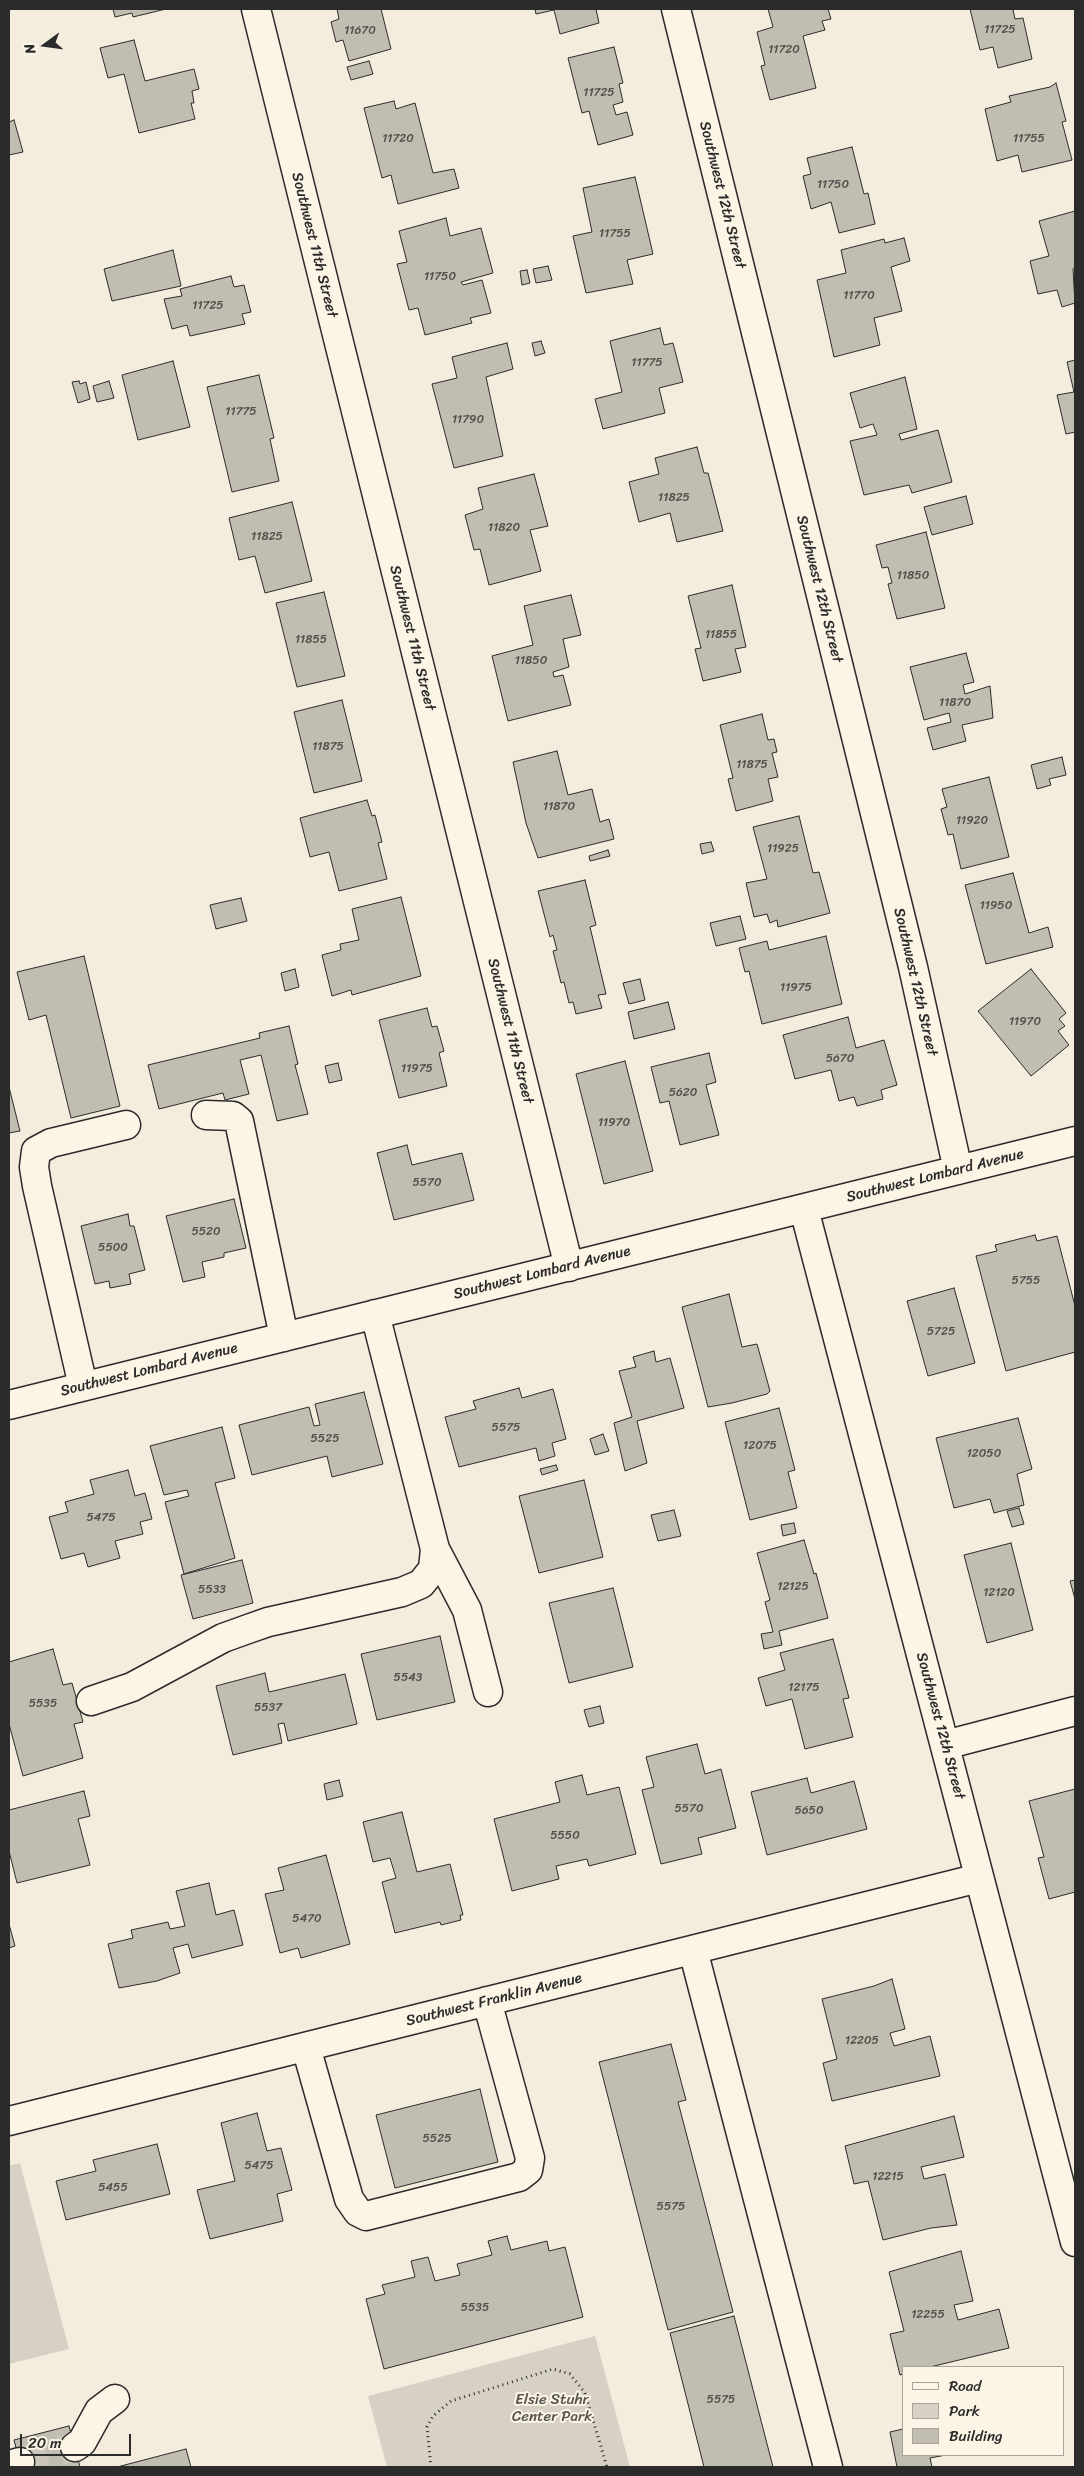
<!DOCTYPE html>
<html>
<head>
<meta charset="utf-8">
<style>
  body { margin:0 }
  #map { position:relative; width:1084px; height:2476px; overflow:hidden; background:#f4edde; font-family:Sriracha,sans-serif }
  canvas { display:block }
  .frame { position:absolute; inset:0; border:10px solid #2b2b2b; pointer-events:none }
  .legend { position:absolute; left:902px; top:2366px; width:162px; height:90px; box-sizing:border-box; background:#fcf5e5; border:1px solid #a8a49b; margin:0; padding:6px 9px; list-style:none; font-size:15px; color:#2b2b2b }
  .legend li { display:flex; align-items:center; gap:10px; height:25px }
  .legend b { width:25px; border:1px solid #a8a49b }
  .north { position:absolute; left:20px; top:20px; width:50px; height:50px; -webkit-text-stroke:4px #fcf5e5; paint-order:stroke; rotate:256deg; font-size:14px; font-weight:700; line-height:20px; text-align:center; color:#2b2b2b }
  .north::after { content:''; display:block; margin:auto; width:18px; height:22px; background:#2b2b2b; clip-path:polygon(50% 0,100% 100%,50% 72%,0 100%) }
  .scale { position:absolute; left:20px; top:2434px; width:111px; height:22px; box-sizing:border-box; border:2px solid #2b2b2b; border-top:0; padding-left:6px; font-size:15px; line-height:18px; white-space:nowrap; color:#2b2b2b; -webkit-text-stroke:4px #fcf5e5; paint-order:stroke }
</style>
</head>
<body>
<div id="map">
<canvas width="1084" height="2476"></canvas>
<div class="frame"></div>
<ul class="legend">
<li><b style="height:6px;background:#fcf5e5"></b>Road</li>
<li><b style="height:14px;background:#d6d1c4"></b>Park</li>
<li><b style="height:14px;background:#c2bdb1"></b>Building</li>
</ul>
<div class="north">N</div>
<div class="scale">20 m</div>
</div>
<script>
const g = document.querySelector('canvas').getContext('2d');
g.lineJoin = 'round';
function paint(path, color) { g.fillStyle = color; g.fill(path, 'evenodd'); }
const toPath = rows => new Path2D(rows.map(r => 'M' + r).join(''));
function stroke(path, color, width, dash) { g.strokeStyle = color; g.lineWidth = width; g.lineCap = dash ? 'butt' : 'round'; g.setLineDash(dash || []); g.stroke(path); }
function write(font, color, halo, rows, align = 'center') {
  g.font = font + ' Sriracha,sans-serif'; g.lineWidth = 4; g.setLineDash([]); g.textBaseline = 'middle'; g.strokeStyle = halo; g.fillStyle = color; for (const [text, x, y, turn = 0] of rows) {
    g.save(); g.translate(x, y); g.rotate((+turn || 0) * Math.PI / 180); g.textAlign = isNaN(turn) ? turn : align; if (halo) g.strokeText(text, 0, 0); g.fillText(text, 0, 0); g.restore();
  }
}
const green = toPath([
  [20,2163,69,2349,9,2364,9,2166],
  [595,2336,630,2467,387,2467,368,2396]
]);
const building = toPath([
  [113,9,166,9,133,17,132,13,115,17,113,9],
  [337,9,381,9,391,49,349,61,343,40,336,42,331,22,339,19,337,9],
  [535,9,596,9,599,23,560,34,554,10,536,14,535,9],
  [768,9,828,9,831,19,822,21,825,30,803,36,816,88,770,100,761,66,765,65,757,32,773,27,768,9],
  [970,9,1016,9,1013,10,1015,19,1023,18,1032,59,998,68,993,47,980,50,970,9],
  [134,40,145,81,194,69,199,89,192,91,194,103,191,103,195,119,139,133,124,74,108,78,100,48,134,40],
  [614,47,623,83,619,84,623,102,613,105,616,115,627,112,633,135,598,145,589,111,582,113,568,58,614,47],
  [369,61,373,74,351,80,347,67,369,61],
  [1056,83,1066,121,1062,122,1072,160,1022,172,1018,155,997,161,985,109,1011,102,1009,96,1050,87,1056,83],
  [394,101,396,109,415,103,433,173,454,169,459,188,398,204,391,175,382,178,364,108,394,101],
  [14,120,23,152,9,155,9,122,14,120],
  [852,147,864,194,868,193,875,224,839,233,831,202,811,209,803,176,811,174,807,158,852,147],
  [635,177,653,254,627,260,633,284,586,293,573,236,592,232,583,188,635,177],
  [1075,211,1075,268,1073,269,1075,303,1062,307,1057,290,1038,294,1030,261,1049,256,1039,221,1075,211],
  [446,218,450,236,481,228,493,273,461,282,463,285,482,280,491,313,470,318,472,323,425,335,418,308,409,310,397,264,407,262,399,231,446,218],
  [904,238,910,261,891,267,902,311,874,318,880,345,834,357,817,280,846,273,841,250,884,239,885,243,904,238],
  [173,250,181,286,112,301,104,269,173,250],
  [548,266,552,280,536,283,533,269,548,266],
  [527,270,530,283,522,285,520,271,527,270],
  [231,276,234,287,244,285,251,312,242,314,245,324,190,336,187,325,172,329,164,299,182,296,180,289,231,276],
  [660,328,664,345,673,343,683,382,659,388,665,413,603,429,595,399,622,392,610,341,660,328],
  [541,341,545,353,535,356,532,343,541,341],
  [507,343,513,369,486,377,503,456,454,468,432,384,457,378,452,357,507,343],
  [1075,360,1075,432,1066,434,1057,395,1074,392,1067,362,1075,360],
  [173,361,190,427,138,440,122,375,173,361],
  [259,375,274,438,270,439,279,481,232,492,207,387,259,375],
  [905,377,917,429,899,434,901,440,938,430,952,482,912,493,909,485,864,495,850,441,877,435,873,424,860,428,850,393,905,377],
  [79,381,80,384,86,382,90,399,78,403,72,382,79,381],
  [109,381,114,398,97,402,93,386,109,381],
  [697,447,704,473,708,473,723,531,677,542,670,513,639,522,629,482,659,474,655,458,697,447],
  [534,474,548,526,530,530,541,571,489,585,480,549,474,550,465,515,483,509,478,488,534,474],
  [966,496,973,524,932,535,924,507,966,496],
  [292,502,312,581,265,593,255,556,239,560,229,518,292,502],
  [926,532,945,608,897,619,888,584,892,583,888,567,882,568,876,545,926,532],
  [732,585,746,647,735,649,741,672,703,681,695,649,701,648,688,596,732,585],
  [324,592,345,676,297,687,276,603,324,592],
  [571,595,581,635,563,639,569,667,553,672,554,677,563,675,571,705,508,721,492,656,533,645,524,606,571,595],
  [966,653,974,682,963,685,965,694,990,686,993,718,962,725,966,741,933,750,927,728,951,722,949,713,924,720,910,667,966,653],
  [342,700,362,781,314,793,294,712,342,700],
  [762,714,768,740,774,739,777,752,772,753,778,777,768,779,773,801,736,811,728,779,733,778,720,725,762,714],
  [557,751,568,795,592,789,600,822,609,819,614,839,538,858,526,823,513,762,557,751],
  [1062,757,1066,775,1049,779,1051,785,1037,789,1031,765,1062,757],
  [989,777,1009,857,961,869,953,834,948,835,941,809,947,807,942,789,989,777],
  [367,800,372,816,375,815,382,842,378,843,387,879,339,891,329,852,310,857,300,818,367,800],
  [799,816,813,873,819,872,830,913,778,927,777,920,770,923,767,914,754,917,746,883,767,879,753,827,799,816],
  [711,842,714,851,702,854,700,844,711,842],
  [608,850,610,856,590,861,589,856,608,850],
  [1013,873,1029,933,1048,927,1053,947,986,964,965,885,1013,873],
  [585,880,596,925,590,927,606,994,598,995,602,1008,576,1014,573,1002,569,1003,564,982,561,983,553,951,557,950,553,935,550,937,538,891,585,880],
  [401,897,421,976,352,995,351,990,332,996,322,955,341,950,340,944,359,940,352,909,401,897],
  [241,898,247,921,216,929,210,905,241,898],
  [740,916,746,939,716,946,710,923,740,916],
  [826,936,842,1004,762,1024,749,971,745,972,739,948,767,941,769,950,826,936],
  [84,956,120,1106,71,1118,46,1015,29,1020,17,972,84,956],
  [295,969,299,987,285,991,281,973,295,969],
  [1031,969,1066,1013,1059,1019,1065,1026,1058,1031,1069,1045,1031,1076,978,1011,1031,969],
  [640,979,645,1000,629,1004,623,983,640,979],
  [668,1002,675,1029,634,1039,628,1012,668,1002],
  [427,1008,432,1027,437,1026,444,1051,439,1053,447,1086,399,1098,379,1020,427,1008],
  [848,1017,856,1048,884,1040,897,1085,881,1090,883,1099,857,1106,854,1097,839,1101,831,1070,795,1079,783,1035,848,1017],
  [289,1026,298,1064,295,1065,308,1114,277,1121,261,1055,240,1060,249,1094,225,1100,223,1093,159,1109,148,1065,260,1038,259,1033,289,1026],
  [709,1053,716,1082,706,1085,719,1135,680,1145,669,1101,660,1103,651,1067,709,1053],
  [625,1061,653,1171,604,1184,576,1074,625,1061],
  [338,1063,342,1080,329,1083,325,1066,338,1063],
  [9,1087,20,1131,9,1133,9,1087],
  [407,1145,412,1165,462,1153,474,1200,394,1220,377,1153,407,1145],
  [234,1199,246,1248,224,1253,224,1257,202,1262,205,1277,183,1282,166,1216,234,1199],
  [128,1214,130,1226,134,1226,145,1270,129,1274,131,1284,110,1288,109,1281,95,1284,81,1226,128,1214],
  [1035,1235,1037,1241,1057,1236,1075,1306,1075,1352,1006,1371,976,1256,997,1251,995,1245,1035,1235],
  [954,1288,975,1363,928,1376,907,1301,954,1288],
  [729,1294,742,1347,757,1344,770,1391,767,1394,732,1403,708,1407,682,1307,729,1294],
  [654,1351,656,1362,670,1358,684,1408,637,1421,647,1463,625,1471,614,1423,632,1417,619,1371,636,1367,633,1357,654,1351],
  [519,1388,522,1398,553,1389,566,1439,552,1443,555,1456,539,1461,536,1448,459,1467,445,1417,476,1409,473,1401,519,1388],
  [364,1392,383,1464,332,1477,327,1456,252,1475,239,1425,309,1407,314,1426,320,1425,315,1404,364,1392],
  [779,1408,795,1470,788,1472,797,1508,750,1520,725,1422,779,1408],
  [1018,1418,1032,1469,1017,1474,1024,1505,994,1513,990,1499,954,1508,936,1438,1018,1418],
  [222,1427,235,1478,215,1483,235,1558,184,1574,165,1502,189,1496,187,1490,164,1495,150,1446,222,1427],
  [603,1434,609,1451,595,1455,590,1439,603,1434],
  [556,1465,558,1470,542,1475,540,1469,556,1465],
  [128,1470,135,1496,145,1493,152,1519,140,1522,143,1534,115,1541,120,1558,88,1567,84,1553,61,1559,49,1517,68,1512,65,1502,94,1494,90,1480,128,1470],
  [584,1480,603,1557,539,1573,519,1496,584,1480],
  [1019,1508,1024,1524,1012,1527,1007,1511,1019,1508],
  [674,1510,681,1536,658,1541,651,1515,674,1510],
  [794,1523,796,1533,783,1536,781,1525,794,1523],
  [804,1540,814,1574,816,1573,828,1618,779,1631,782,1645,764,1649,761,1634,773,1632,765,1602,770,1600,757,1553,804,1540],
  [1011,1543,1033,1630,987,1643,964,1555,1011,1543],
  [242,1560,253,1603,193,1619,181,1575,242,1560],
  [1075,1580,1075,1599,1070,1581,1075,1580],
  [613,1588,633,1667,569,1683,549,1603,613,1588],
  [440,1636,455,1702,377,1720,361,1654,440,1636],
  [833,1639,849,1698,843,1699,853,1737,805,1749,792,1699,766,1706,758,1678,785,1670,780,1653,833,1639],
  [53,1649,63,1685,72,1683,83,1722,74,1724,83,1758,23,1776,9,1724,9,1662,53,1649],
  [265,1673,269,1692,345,1674,357,1724,288,1741,284,1723,278,1724,282,1743,233,1755,216,1686,265,1673],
  [600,1706,604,1723,589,1727,584,1710,600,1706],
  [697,1744,705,1774,721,1769,736,1828,698,1838,702,1854,661,1864,642,1790,654,1787,646,1757,697,1744],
  [582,1775,587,1795,619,1787,636,1854,589,1866,587,1859,556,1866,559,1879,512,1891,494,1819,560,1802,555,1782,582,1775],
  [807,1778,811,1793,854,1781,867,1829,767,1855,751,1792,807,1778],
  [339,1780,343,1796,327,1800,324,1784,339,1780],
  [1075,1789,1075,1892,1049,1899,1038,1858,1044,1857,1029,1801,1075,1789],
  [84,1791,90,1816,78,1819,90,1865,17,1883,9,1851,9,1810,84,1791],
  [402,1812,417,1872,450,1864,463,1915,460,1915,461,1920,441,1925,440,1922,395,1933,382,1882,396,1878,390,1858,373,1862,363,1822,402,1812],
  [326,1855,350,1944,301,1958,298,1948,280,1953,265,1894,284,1890,278,1868,326,1855],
  [209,1883,216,1915,234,1910,243,1945,192,1958,188,1944,173,1948,180,1973,157,1981,119,1988,108,1944,133,1938,131,1930,168,1922,170,1929,185,1926,176,1891,209,1883],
  [9,1924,15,1946,9,1948,9,1924],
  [892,1979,905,2029,890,2033,894,2046,930,2036,940,2076,832,2101,823,2063,837,2059,822,1999,874,1986,892,1979],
  [671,2044,686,2100,678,2102,733,2312,668,2330,599,2062,671,2044],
  [480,2089,498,2162,395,2188,376,2115,480,2089],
  [257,2113,267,2151,281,2148,292,2190,277,2194,283,2221,210,2239,197,2190,235,2181,221,2123,257,2113],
  [954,2116,964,2157,921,2167,924,2179,945,2174,957,2225,931,2228,883,2240,868,2181,854,2184,845,2146,954,2116],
  [157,2144,170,2194,66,2220,56,2181,96,2171,93,2160,157,2144],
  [507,2236,511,2250,547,2241,549,2251,565,2247,583,2317,384,2369,366,2299,385,2294,382,2285,415,2277,411,2261,428,2257,435,2281,460,2275,457,2264,492,2255,488,2241,507,2236],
  [961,2251,973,2301,954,2305,958,2320,999,2309,1009,2348,930,2367,903,2367,903,2374,900,2375,890,2334,904,2331,889,2272,961,2251],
  [734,2316,773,2467,704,2467,670,2333,734,2316],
  [69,2426,80,2467,21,2467,14,2440,69,2426],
  [903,2429,903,2455,946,2455,930,2458,932,2467,897,2467,890,2432,903,2429],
  [186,2449,191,2467,117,2467,186,2449]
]);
const minorTunnel = toPath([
  [20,2462,75,2447]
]);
const path = toPath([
  [567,2419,590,2410],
  [431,2467,427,2427,433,2416,451,2401,553,2369,570,2374,585,2393,607,2467]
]);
const minor = toPath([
  [256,9,569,1267],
  [676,9,913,967,958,1170],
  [206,1115,233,1116,239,1121,284,1337],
  [804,1209,1075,2242],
  [375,1314,435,1549,467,1610,488,1692],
  [83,1386,37,1186,34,1167,36,1151,51,1143,126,1125],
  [9,1405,1075,1141],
  [91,1701,132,1687,223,1638,248,1629,268,1622,402,1592,421,1584,433,1569,435,1549],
  [945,1745,1075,1711],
  [693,1950,828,2467],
  [306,2047,349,2199,358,2212,366,2216,519,2177,528,2170,530,2158,487,2001],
  [9,2121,979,1878],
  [75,2447,82,2442,99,2411,115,2399],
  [9,2465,20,2462]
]);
const numberNames = [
  ["11725",1000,30],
  ["11670",360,31],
  ["11720",784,50],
  ["11725",599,93],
  ["11720",398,139],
  ["11755",1029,139],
  ["11750",833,185],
  ["11755",615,234],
  ["11750",440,277],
  ["11770",859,296],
  ["11725",208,306],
  ["11775",647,363],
  ["11775",241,412],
  ["11790",468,420],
  ["11825",674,498],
  ["11820",504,528],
  ["11825",267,537],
  ["11850",913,576],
  ["11855",721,635],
  ["11855",311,640],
  ["11850",531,661],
  ["11870",955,703],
  ["11875",328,747],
  ["11875",752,765],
  ["11870",559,807],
  ["11920",972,821],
  ["11925",783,849],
  ["11950",996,906],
  ["11975",796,988],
  ["11970",1025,1022],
  ["5670",840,1059],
  ["11975",417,1069],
  ["5620",683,1093],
  ["11970",614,1123],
  ["5570",427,1183],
  ["5520",206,1232],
  ["5500",113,1248],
  ["5755",1026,1281],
  ["5725",941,1332],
  ["5575",506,1428],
  ["5525",325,1439],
  ["12075",760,1446],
  ["12050",984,1454],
  ["5475",101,1518],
  ["12125",793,1587],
  ["5533",212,1590],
  ["12120",999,1593],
  ["5543",408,1678],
  ["12175",804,1688],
  ["5535",43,1704],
  ["5537",268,1708],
  ["5570",689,1809],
  ["5650",809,1811],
  ["5550",565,1836],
  ["5470",307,1919],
  ["12205",862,2041],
  ["5525",437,2139],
  ["5475",259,2166],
  ["12215",888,2177],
  ["5455",113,2188],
  ["5575",671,2207],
  ["5535",475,2308],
  ["12255",928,2315],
  ["5575",721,2400]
];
const streetNames = [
  ["Southwest 12th Street",722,195,76],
  ["Southwest 11th Street",314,245,76],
  ["Southwest 12th Street",819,589,76],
  ["Southwest 11th Street",412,638,76],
  ["Southwest 12th Street",915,982,77],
  ["Southwest 11th Street",510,1031,76],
  ["Southwest Lombard Avenue",935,1176,-14],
  ["Southwest Lombard Avenue",542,1273,-14],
  ["Southwest Lombard Avenue",149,1370,-14],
  ["Southwest 12th Street",940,1726,75],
  ["Southwest Franklin Avenue",494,2000,-14]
];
const parkNames = [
  ["Elsie Stuhr",552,2400],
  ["Center Park",552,2417]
];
paint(green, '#d6d1c4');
paint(building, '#c2bdb1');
stroke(building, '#2b2b2b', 1);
stroke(minorTunnel, '#ccc6ba', 28, [28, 14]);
stroke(minor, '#2b2b2b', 31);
stroke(path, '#2b2b2b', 3, [1, 4]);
stroke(minor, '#fcf5e5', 28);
write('12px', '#51504c', null, numberNames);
write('15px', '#2b2b2b', '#fcf5e5', streetNames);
write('15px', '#565451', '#fcf5e5', parkNames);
</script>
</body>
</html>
